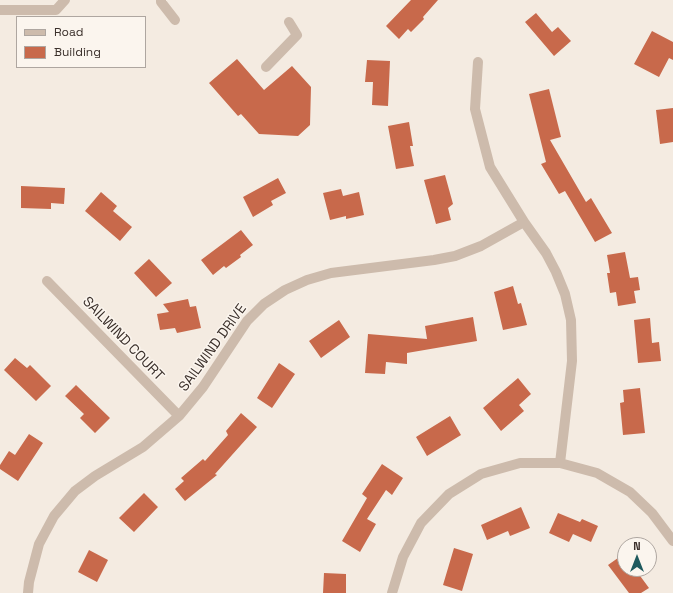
<!DOCTYPE html>
<html>
<head>
<meta charset="utf-8">
<style>
  body { margin:0 }
  #map { position:relative; width:673px; height:593px; overflow:hidden; background:#f4ebe1; font-family:"Space Grotesk",sans-serif }
  canvas { display:block }
  .legend { position:absolute; left:16px; top:16px; width:130px; height:52px; box-sizing:border-box; background:#fbf5ee; border:1px solid #aea6a0; margin:0; padding:5px 7px; list-style:none; font-size:12px; color:#3b302b }
  .legend li { display:flex; align-items:center; gap:8px; height:20px }
  .legend b { width:20px; border:1px solid #aea6a0 }
  .north { position:absolute; left:617px; top:537px; width:40px; height:40px; box-sizing:border-box; background:#fbf5ee; border:1px solid #aea6a0; border-radius:50%; rotate:0deg; font-size:11px; font-weight:700; line-height:16px; text-align:center; color:#3b302b }
  .north::after { content:''; display:block; margin:auto; width:14px; height:18px; background:#1f5a5e; clip-path:polygon(50% 0,100% 100%,50% 72%,0 100%) }
</style>
</head>
<body>
<div id="map">
<canvas width="673" height="593"></canvas>
<ul class="legend">
<li><b style="height:5px;background:#cdbbac"></b>Road</li>
<li><b style="height:11px;background:#c8694b"></b>Building</li>
</ul>
<div class="north">N</div>
</div>
<script>
const g = document.querySelector('canvas').getContext('2d');
g.lineJoin = 'round';
function paint(path, color) { g.fillStyle = color; g.fill(path, 'evenodd'); }
const toPath = rows => new Path2D(rows.map(r => 'M' + r).join(''));
function stroke(path, color, width, dash) { g.strokeStyle = color; g.lineWidth = width; g.lineCap = dash ? 'butt' : 'round'; g.setLineDash(dash || []); g.stroke(path); }
function write(font, color, halo, rows, align = 'center') {
  g.font = font + ' "Space Grotesk",sans-serif'; g.lineWidth = 3; g.setLineDash([]); g.textBaseline = 'middle'; g.strokeStyle = halo; g.fillStyle = color; for (const [text, x, y, turn = 0] of rows) {
    g.save(); g.translate(x, y); g.rotate((+turn || 0) * Math.PI / 180); g.textAlign = isNaN(turn) ? turn : align; if (halo) g.strokeText(text, 0, 0); g.fillText(text, 0, 0); g.restore();
  }
}
const building = toPath([
  [411,0,438,0,423,17,424,19,411,32,408,29,399,39,386,26],
  [536,13,552,32,558,27,571,41,554,56,525,22],
  [652,31,673,42,673,60,669,58,659,77,634,64],
  [237,59,264,90,292,66,311,87,310,125,298,136,259,134,241,114,238,116,209,83],
  [367,60,390,61,388,106,372,105,373,82,365,82],
  [549,89,561,137,550,140,586,202,591,198,612,233,595,242,565,191,559,194,541,164,546,162,529,94],
  [673,108,673,142,660,144,656,110],
  [409,122,413,146,410,146,414,166,396,169,388,126],
  [445,175,453,204,448,208,451,220,436,224,424,180],
  [278,178,286,193,271,201,273,205,253,217,243,197],
  [21,186,65,188,64,204,51,203,51,209,21,208],
  [341,189,343,196,359,192,364,215,346,219,346,216,330,220,323,193],
  [101,192,117,206,113,211,132,227,120,241,85,211],
  [241,230,253,245,240,255,241,257,226,268,224,266,213,275,201,260],
  [625,252,630,278,638,277,640,290,634,291,636,303,618,306,616,292,610,293,607,273,610,273,607,255],
  [149,259,172,283,156,297,134,273],
  [513,286,518,304,521,303,527,325,503,330,494,292],
  [188,299,190,307,196,306,201,328,177,333,175,328,160,330,157,314,169,312,163,304],
  [473,317,477,341,407,353,407,364,386,362,385,374,365,373,368,334,427,339,425,326],
  [650,318,652,343,659,342,661,361,638,363,634,320],
  [339,320,350,337,321,358,309,341],
  [15,358,27,368,30,365,51,386,36,401,4,370],
  [279,363,295,374,272,408,257,398],
  [518,378,531,394,519,405,524,411,501,431,483,408],
  [76,385,110,418,95,433,80,418,84,414,65,396],
  [640,388,645,433,623,435,620,403,624,402,623,390],
  [241,413,257,427,215,474,217,475,185,501,175,489,184,481,181,478,203,459,205,461,228,435,226,431],
  [450,416,461,435,427,456,416,437],
  [29,434,43,443,18,481,0,469,0,465,9,451,15,455],
  [382,464,403,478,392,495,386,490,367,519,376,524,360,552,342,541,367,498,362,494],
  [144,493,158,507,134,532,119,518],
  [521,507,530,528,510,536,508,531,487,540,481,525],
  [558,513,580,522,582,519,598,526,591,542,573,534,569,542,549,533],
  [454,548,473,554,462,591,443,585],
  [89,550,108,560,97,582,78,572],
  [625,553,625,569,635,569,649,588,641,593,629,593,608,565],
  [324,573,346,574,346,593,323,593]
]);
const minor = toPath([
  [161,0,161,2,175,20],
  [0,10,56,10,65,0],
  [478,62,475,109,490,167,524,222,546,253,556,272,565,294,571,320,572,361,560,463],
  [266,67,297,35,289,22],
  [47,281,179,416],
  [28,593,29,582,39,544,54,516,75,491,95,476,143,447,179,416,203,387,247,321,264,304,285,290,307,280,331,273,434,260,455,256,481,246,524,222],
  [392,593,403,557,421,523,449,494,481,474,520,463,560,463,597,473,630,492,652,513,673,541]
]);
const streetNames = [
  ["SAILWIND COURT",123,339,46],
  ["SAILWIND DRIVE",213,348,-54]
];
paint(building, '#c8694b');
stroke(minor, '#cdbbac', 10);
write('14px', '#3b302b', '#fbf5ee', streetNames);
</script>
</body>
</html>
